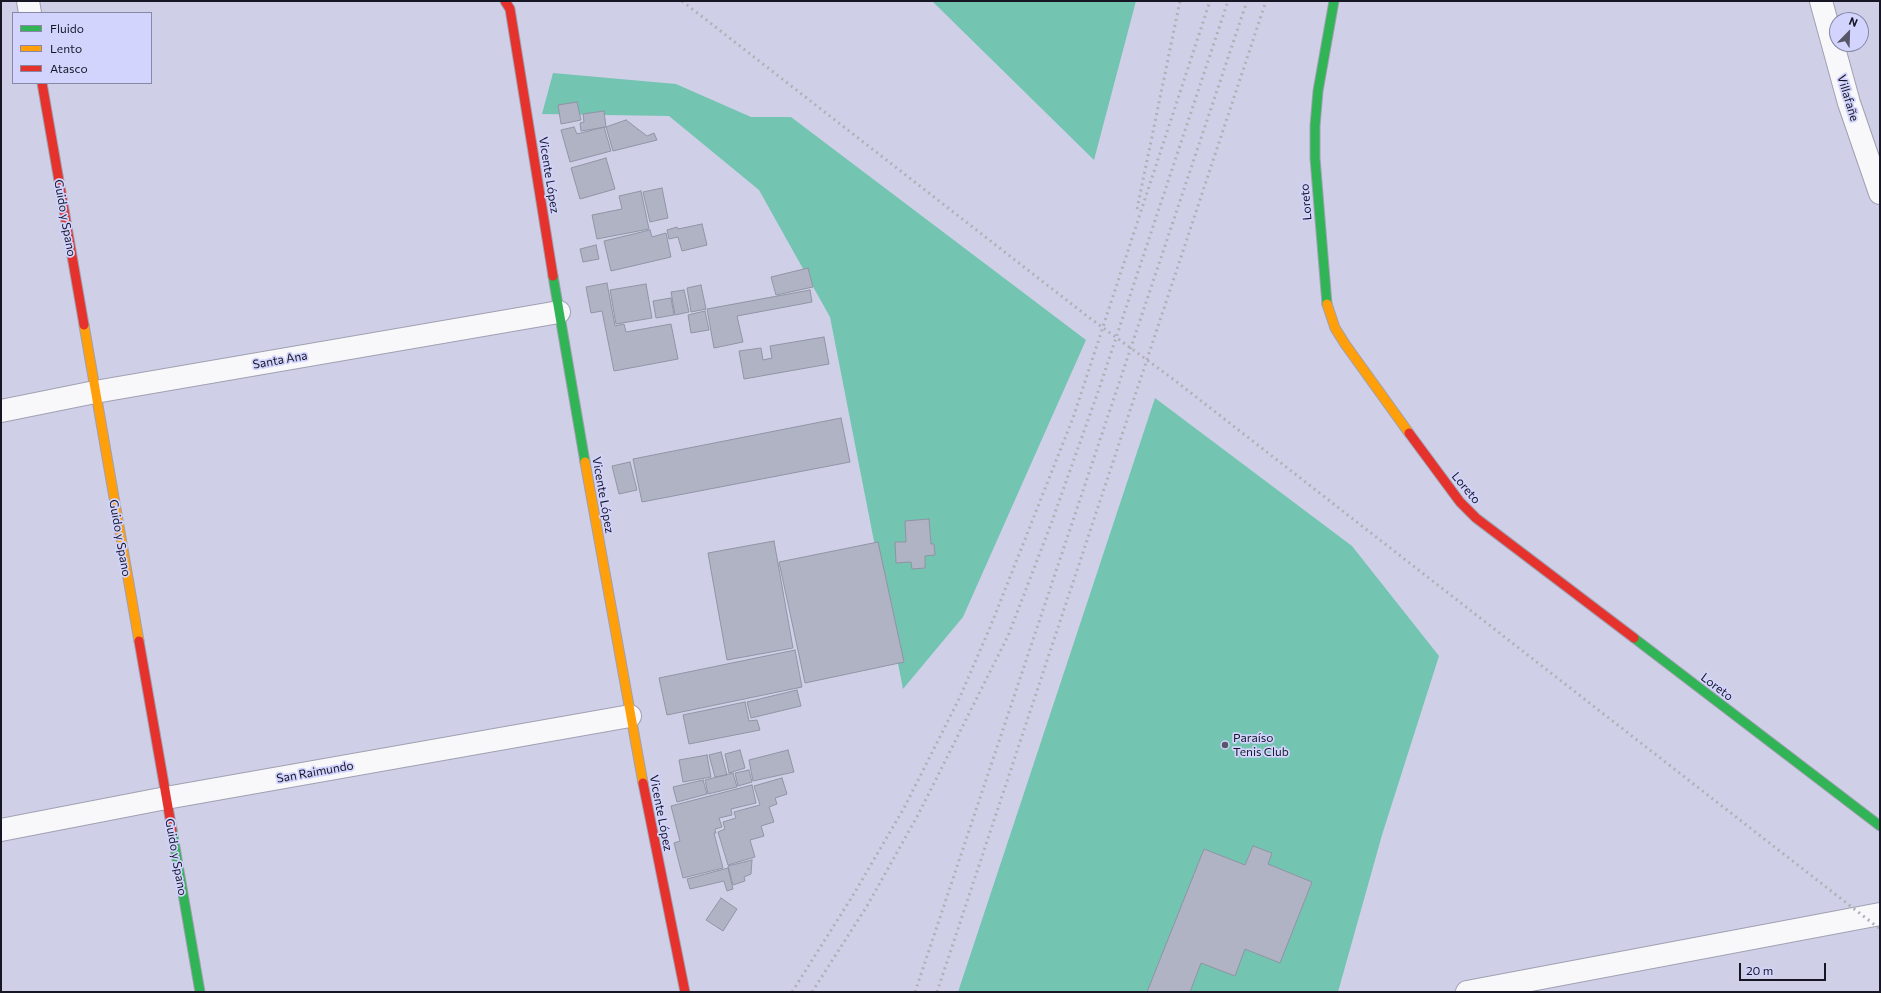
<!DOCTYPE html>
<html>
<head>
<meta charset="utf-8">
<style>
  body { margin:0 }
  #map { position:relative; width:1881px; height:993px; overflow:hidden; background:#cfd0e7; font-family:Commissioner,sans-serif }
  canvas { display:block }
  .frame { position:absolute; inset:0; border:2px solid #161625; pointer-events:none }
  .legend { position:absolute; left:12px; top:12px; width:140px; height:72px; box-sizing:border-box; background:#d2d4fe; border:1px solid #8788a7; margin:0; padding:5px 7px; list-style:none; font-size:12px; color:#161625 }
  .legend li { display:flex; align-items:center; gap:8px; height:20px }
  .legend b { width:20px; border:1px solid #8788a7 }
  .north { position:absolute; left:1829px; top:12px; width:40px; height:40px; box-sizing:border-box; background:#d2d4fe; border:1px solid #8788a7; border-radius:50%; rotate:23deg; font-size:11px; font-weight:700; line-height:16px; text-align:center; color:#161625 }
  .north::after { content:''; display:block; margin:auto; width:14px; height:18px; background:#575769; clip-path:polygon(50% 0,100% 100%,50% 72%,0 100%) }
  .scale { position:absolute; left:1739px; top:963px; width:87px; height:18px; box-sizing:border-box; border:2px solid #161625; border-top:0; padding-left:5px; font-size:12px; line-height:14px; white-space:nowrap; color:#161625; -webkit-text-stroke:3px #d2d4fe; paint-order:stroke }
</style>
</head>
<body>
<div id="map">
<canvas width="1881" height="993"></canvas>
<div class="frame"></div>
<ul class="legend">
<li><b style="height:5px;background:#30b455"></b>Fluido</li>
<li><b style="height:5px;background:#ff9f0a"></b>Lento</li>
<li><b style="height:5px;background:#e5322d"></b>Atasco</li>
</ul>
<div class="north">N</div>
<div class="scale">20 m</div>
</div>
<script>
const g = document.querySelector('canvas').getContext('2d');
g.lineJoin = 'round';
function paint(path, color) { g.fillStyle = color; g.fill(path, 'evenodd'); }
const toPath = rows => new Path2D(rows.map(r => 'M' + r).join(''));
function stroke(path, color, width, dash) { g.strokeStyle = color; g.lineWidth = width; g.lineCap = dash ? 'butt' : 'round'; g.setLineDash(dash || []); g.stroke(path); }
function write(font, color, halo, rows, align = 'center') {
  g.font = font + ' Commissioner,sans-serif'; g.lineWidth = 3.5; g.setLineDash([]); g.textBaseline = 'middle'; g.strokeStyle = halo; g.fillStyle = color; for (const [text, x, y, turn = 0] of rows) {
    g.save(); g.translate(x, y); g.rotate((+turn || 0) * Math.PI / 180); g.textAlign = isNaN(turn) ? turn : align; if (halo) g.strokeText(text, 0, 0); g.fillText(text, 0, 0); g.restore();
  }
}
const green = toPath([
  [932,1,1136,1,1094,160],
  [553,73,676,84,751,117,791,117,1086,340,963,617,903,689,830,317,759,190,669,116,542,114],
  [1155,398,1352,546,1439,656,1382,835,1338,992,958,992]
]);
const building = toPath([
  [577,102,581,120,561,124,558,105,577,102],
  [604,111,606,127,581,131,580,123,584,122,583,114,604,111],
  [626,120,647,136,654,133,657,140,613,151,606,127,626,120],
  [574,127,577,134,604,127,611,151,570,162,561,130,574,127],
  [606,158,615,189,580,199,571,168,606,158],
  [662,188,668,218,650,222,643,192,662,188],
  [641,191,649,229,597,239,592,215,622,209,619,196,641,191],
  [702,224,707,245,682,251,678,237,669,239,667,230,677,227,678,229,702,224],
  [650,230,652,237,666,233,671,257,611,271,604,241,650,230],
  [596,245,599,259,583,262,580,249,596,245],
  [808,268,813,287,776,295,771,277,808,268],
  [607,283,615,326,624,324,626,332,671,324,678,359,614,371,602,311,591,313,586,287,607,283],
  [646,284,652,318,616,324,610,290,646,284],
  [701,285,706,309,691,312,687,288,701,285],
  [684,290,689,312,675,315,671,292,684,290],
  [810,290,812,302,737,316,743,342,714,348,707,309,810,290],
  [671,298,674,315,656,318,653,301,671,298],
  [705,311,709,330,691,333,688,315,705,311],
  [824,337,829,364,744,379,739,351,761,348,763,360,772,358,770,346,824,337],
  [841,418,850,462,642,502,633,459,841,418],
  [630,462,637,490,619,494,612,466,630,462],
  [929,519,931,544,934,544,935,555,925,556,925,568,912,569,911,562,896,563,895,542,906,542,905,521,929,519],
  [774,541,793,648,727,660,708,553,774,541],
  [878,542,904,662,805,683,779,562,878,542],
  [795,650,802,687,667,715,659,678,795,650],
  [797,690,801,706,751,718,747,702,797,690],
  [745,702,749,721,757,720,760,730,689,744,683,715,745,702],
  [740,750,745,768,729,773,725,754,740,750],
  [788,750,794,772,753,781,749,760,788,750],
  [721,752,727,775,715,777,709,755,721,752],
  [707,755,711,777,683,782,679,760,707,755],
  [749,770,752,782,738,786,735,773,749,770],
  [733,773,737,787,708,794,705,780,733,773],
  [782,778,787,794,775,798,777,804,769,807,774,822,761,826,764,836,750,840,755,857,728,865,718,832,725,829,723,822,736,818,734,812,760,805,754,786,782,778],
  [703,780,707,794,677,802,673,787,703,780],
  [752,785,756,803,731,809,732,815,719,818,722,827,715,829,716,833,714,833,723,868,683,878,674,843,680,841,671,806,752,785],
  [1253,846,1272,853,1268,864,1312,882,1280,963,1245,949,1235,976,1201,963,1190,992,1147,992,1204,849,1245,865,1253,846],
  [752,860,751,874,744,877,745,881,733,885,728,866,752,860],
  [728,868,733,889,727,891,724,881,690,889,687,879,728,868],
  [721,898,737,909,723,931,706,920,721,898]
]);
const street = toPath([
  [28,1,30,13],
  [1821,1,1849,103,1880,193],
  [1,411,95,392,559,312],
  [1,830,166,798,630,716],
  [1467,992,1880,914]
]);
const fast = toPath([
  [553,276,585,462],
  [1327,304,1315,158,1315,126,1318,91,1334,1],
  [1634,638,1880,826],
  [172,830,200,992]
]);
const slow = toPath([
  [1327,304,1335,328,1345,344,1409,433],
  [84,325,139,641],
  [585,462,643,783]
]);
const jam = toPath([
  [505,1,510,9,553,276],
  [42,83,84,325],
  [1409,433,1460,502,1476,518,1634,638],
  [139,641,172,830],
  [643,783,685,992]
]);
const rail = toPath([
  [682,1,1087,316,1173,379,1880,929],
  [1137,209,1180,1],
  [792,992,852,897,904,808,959,699,991,625,1073,418,1210,1],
  [812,992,867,906,918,815,1008,636,1051,524,1099,389,1228,1],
  [915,992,1247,1],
  [937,992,1266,1]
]);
const markers = [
  [1225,745,4,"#575769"]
];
const streetNames = [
  ["Villafañe",1848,98,73],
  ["Vicente López",549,175,81],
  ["Loreto",1306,202,-95],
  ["Guido y Spano",65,218,80],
  ["Santa Ana",280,360,-10],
  ["Loreto",1466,488,50],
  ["Vicente López",603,495,80],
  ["Guido y Spano",120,538,80],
  ["Loreto",1717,687,37],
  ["San Raimundo",315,772,-10],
  ["Vicente López",661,813,79],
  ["Guido y Spano",176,857,80]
];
const poiNames = [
  ["Paraíso",1233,738],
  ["Tenis Club",1233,752]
];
paint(green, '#73c4b1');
paint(building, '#afb3c4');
stroke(building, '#9094a4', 1);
stroke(street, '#a0a0b2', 24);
stroke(fast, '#a0a0b2', 11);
stroke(slow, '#a0a0b2', 11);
stroke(jam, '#a0a0b2', 11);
stroke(street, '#f8f8fb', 22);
stroke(fast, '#30b455', 9);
stroke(slow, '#ff9f0a', 9);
stroke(jam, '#e5322d', 9);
stroke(rail, '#b0b1b7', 3, [2, 4]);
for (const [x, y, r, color] of markers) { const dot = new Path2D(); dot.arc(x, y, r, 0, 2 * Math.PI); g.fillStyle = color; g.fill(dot); stroke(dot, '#d2d4fe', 1.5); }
write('12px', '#161625', '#d2d4fe', streetNames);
write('12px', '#161625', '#d2d4fe', poiNames, 'left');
</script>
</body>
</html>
